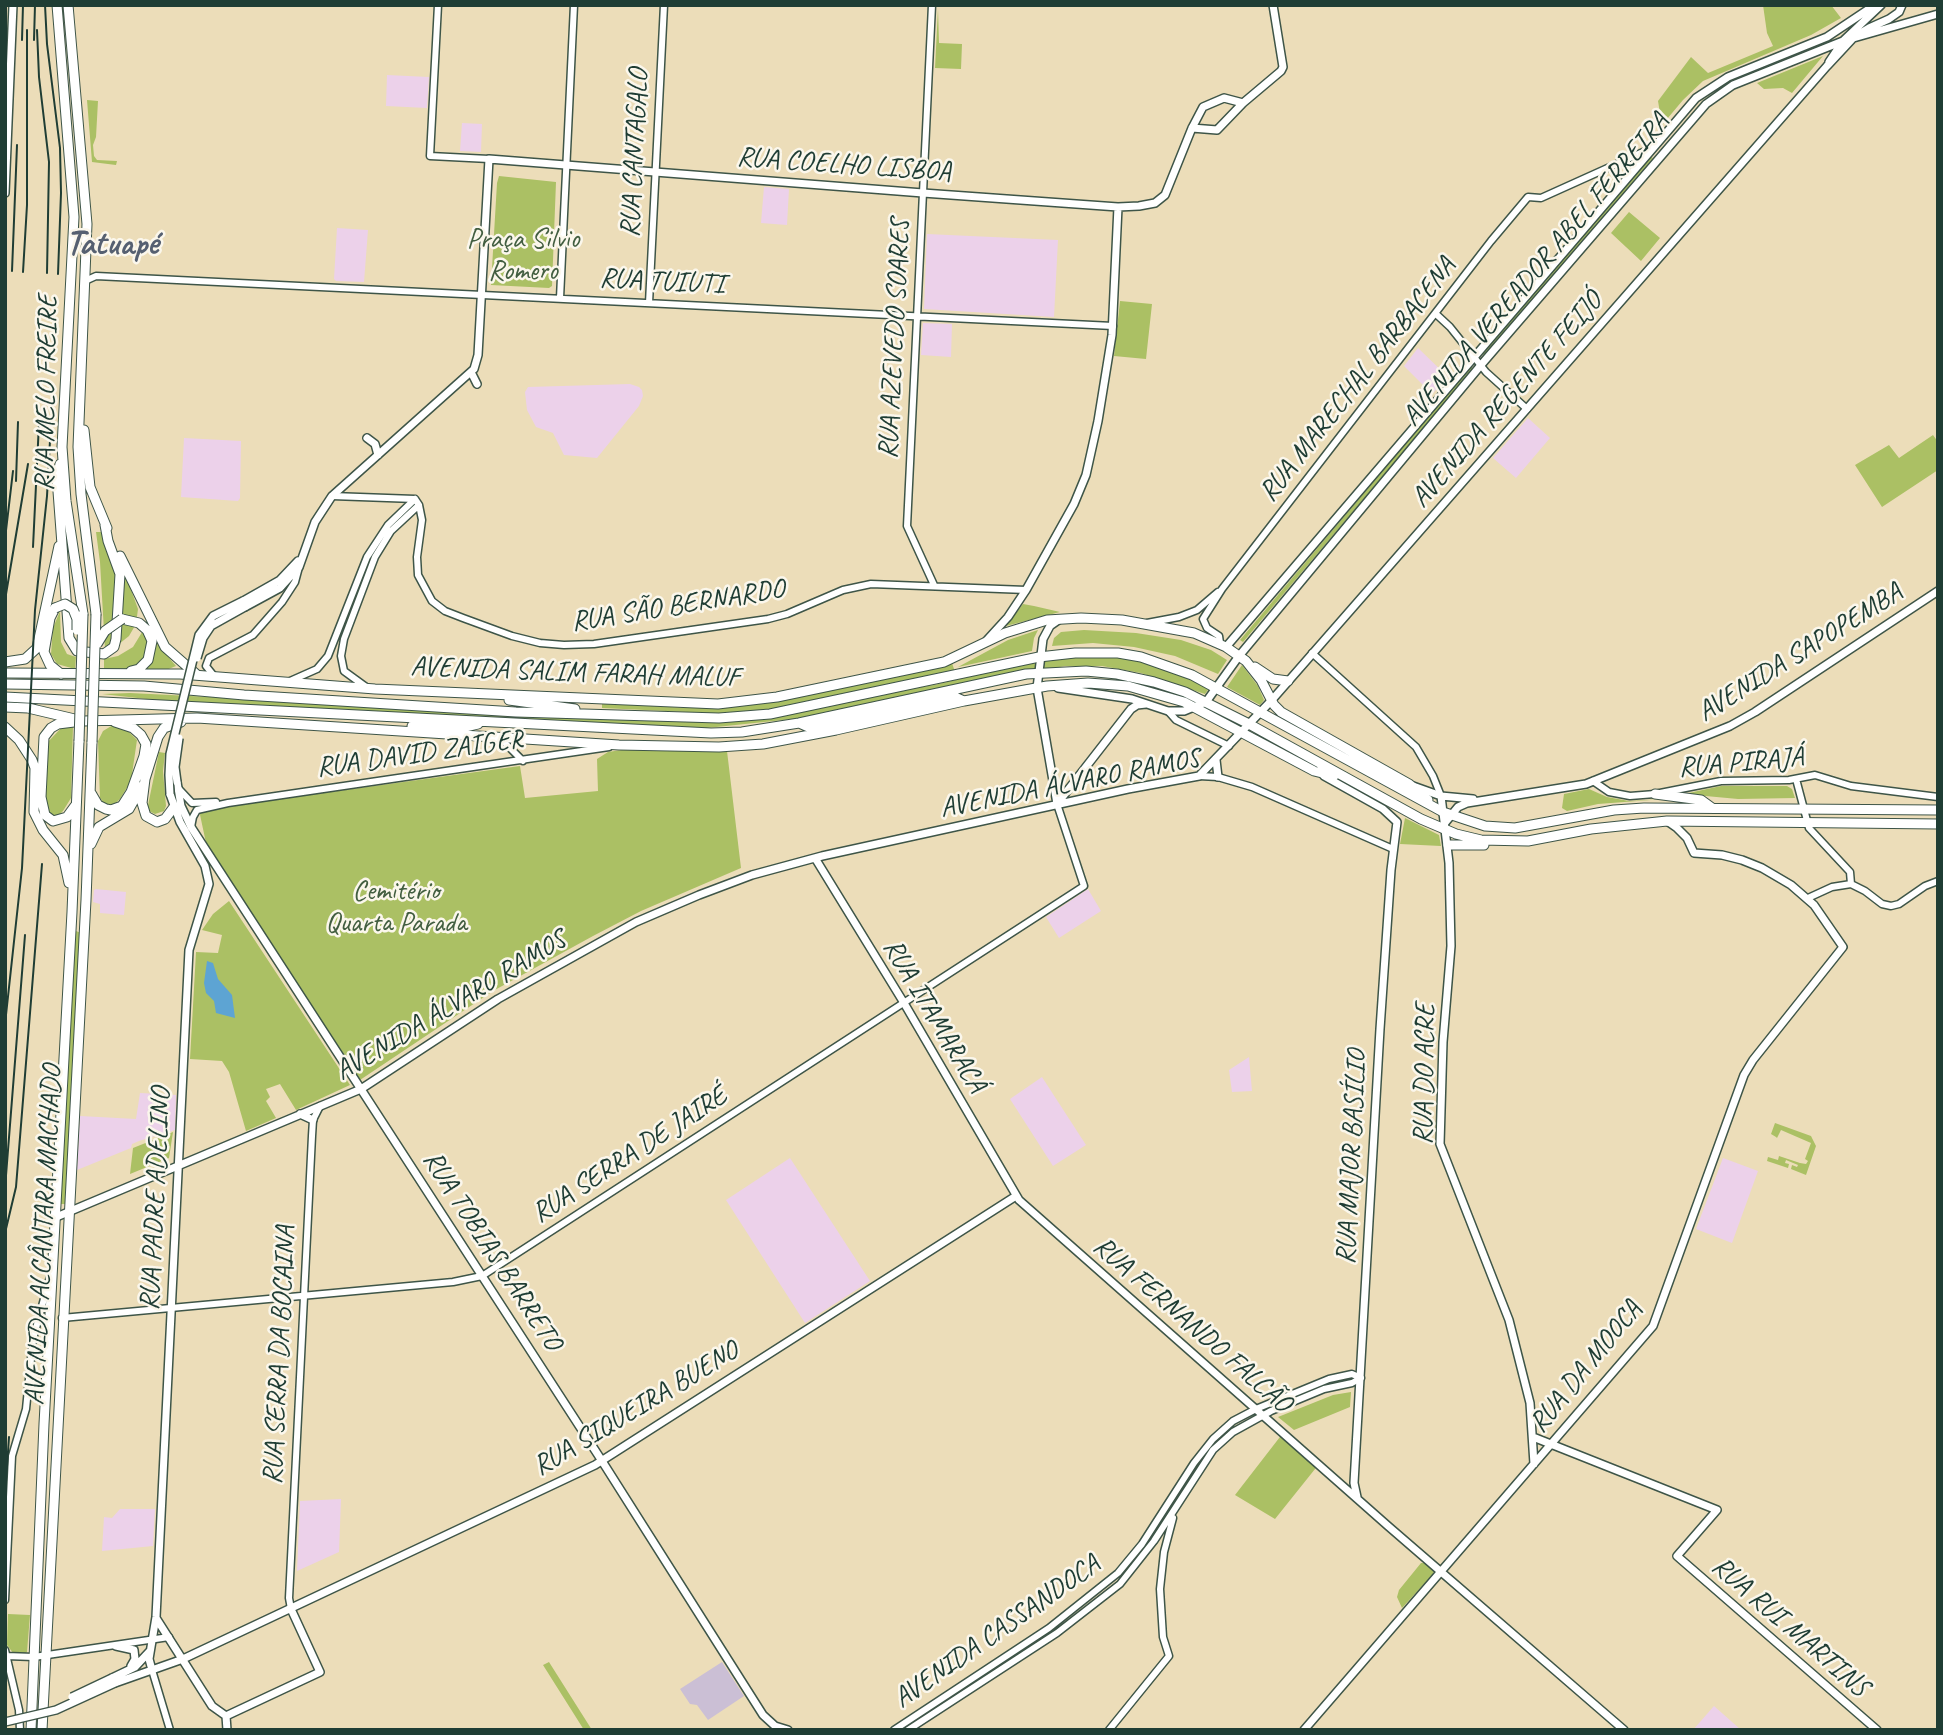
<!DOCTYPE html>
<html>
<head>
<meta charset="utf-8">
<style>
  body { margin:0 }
  #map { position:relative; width:1943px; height:1735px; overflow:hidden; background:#ecddb9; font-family:Caveat,sans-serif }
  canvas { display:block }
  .frame { position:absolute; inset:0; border:7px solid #1f3d34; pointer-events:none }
</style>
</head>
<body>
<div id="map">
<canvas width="1943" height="1735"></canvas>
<div class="frame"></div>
</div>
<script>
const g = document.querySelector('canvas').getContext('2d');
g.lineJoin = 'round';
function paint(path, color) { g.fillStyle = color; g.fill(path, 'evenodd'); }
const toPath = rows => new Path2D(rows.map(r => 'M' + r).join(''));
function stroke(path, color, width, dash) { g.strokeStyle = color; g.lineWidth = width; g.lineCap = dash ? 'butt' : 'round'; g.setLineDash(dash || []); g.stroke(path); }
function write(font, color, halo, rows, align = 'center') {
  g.font = font + ' Caveat,sans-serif'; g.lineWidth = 5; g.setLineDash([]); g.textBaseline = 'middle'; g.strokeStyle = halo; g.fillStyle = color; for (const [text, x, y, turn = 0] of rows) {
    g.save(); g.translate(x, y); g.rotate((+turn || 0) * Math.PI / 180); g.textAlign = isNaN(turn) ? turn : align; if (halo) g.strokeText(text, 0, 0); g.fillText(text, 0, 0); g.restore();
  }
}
const built = toPath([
  [387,75,429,77,427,108,386,106],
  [462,123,482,124,481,152,460,151],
  [764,187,789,189,787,225,761,223],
  [337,228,368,230,364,282,336,281,334,279],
  [927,234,1058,240,1054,317,924,309],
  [923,323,952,324,951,357,921,355],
  [1418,348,1448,377,1432,394,1404,366],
  [630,384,639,387,642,390,643,396,639,406,597,458,564,455,553,433,536,427,527,410,525,392,528,387],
  [1528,418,1550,438,1516,478,1493,458],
  [184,438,241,441,240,498,238,501,181,497],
  [96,889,126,892,124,915,100,913,100,904,93,902,94,890],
  [1088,889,1101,911,1059,938,1046,917],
  [1249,1057,1252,1091,1232,1092,1229,1070],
  [1042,1077,1086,1145,1053,1166,1010,1099],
  [140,1093,176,1095,175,1130,139,1141,132,1144,131,1148,77,1170,80,1116,136,1119],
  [790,1158,870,1281,805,1323,726,1200],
  [1723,1158,1758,1171,1732,1243,1696,1229],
  [341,1499,339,1552,297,1571,300,1501],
  [120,1509,155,1509,153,1546,102,1551,104,1517,112,1518],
  [1714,1706,1740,1729,1740,1730,1693,1730]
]);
const industrial = toPath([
  [722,1662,744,1696,708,1720,697,1705,690,1704,680,1689]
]);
const green = toPath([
  [1763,5,1831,5,1841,18,1811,35,1703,81,1683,100,1662,125,1658,101,1691,57,1708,73,1773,46,1767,33],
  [938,9,939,43,962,44,961,69,935,68],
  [1823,56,1792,93,1783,88,1764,89,1757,83],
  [87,100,98,101,96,137,93,145,94,156,97,160,117,161,116,165,92,162],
  [1651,157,1653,158,1484,355,1482,353],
  [499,176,556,182,552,286,549,288,491,285,497,183],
  [1629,212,1660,238,1641,261,1611,233],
  [1120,301,1152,304,1146,359,1114,356],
  [1471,366,1473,369,1243,642,1240,640],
  [1933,435,1938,442,1938,470,1882,507,1855,465,1889,445,1899,458],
  [96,532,101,532,107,541,130,587,138,609,136,624,129,636,119,644,105,649,100,562],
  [1023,604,1034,606,1060,612,1006,626],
  [60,611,61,642,67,654,76,657,75,669,57,664,51,654,53,628],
  [147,624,165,653,176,666,166,670,104,671,104,659,118,656,133,647],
  [1038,630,1034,638,1032,651,958,667,1008,640],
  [1084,630,1136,633,1181,640,1211,650,1227,660,1218,674,1175,656,1134,647,1093,643,1052,646,1054,638,1061,632],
  [1091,655,1135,659,1168,669,1210,687,1205,694,1141,673,1102,666,1065,666,793,719,697,729,173,702,102,694,130,693,692,721,883,693,934,685,1051,658],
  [952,663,955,672,770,710,730,714,602,708,602,703,687,708,750,705],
  [1242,665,1258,686,1264,700,1260,705,1227,687],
  [113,725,129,732,137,740,131,781,120,799,112,806,104,803,100,798,98,741,103,731],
  [63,726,73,726,71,798,63,811,58,816,52,815,47,808,45,798,47,743],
  [628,749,717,752,727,751,741,868,641,911,593,936,493,991,360,1080,206,843,199,810,520,766,525,798,598,791,597,759,608,752],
  [159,752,165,753,163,771,166,806,164,811,155,814,147,810],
  [1721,786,1787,786,1792,789,1795,798,1738,799,1684,794],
  [1589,789,1607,797,1629,801,1664,799,1598,804,1567,811,1562,808,1564,794],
  [1405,818,1439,835,1441,846,1400,844],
  [229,901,350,1085,296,1110,280,1084,266,1089,270,1097,266,1101,276,1118,246,1131,229,1072,222,1061,190,1059,196,952,218,953,222,935,202,930,213,914],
  [76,931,81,933,65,1204,59,1204,74,934],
  [1775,1123,1811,1136,1816,1146,1806,1175,1791,1169,1792,1165,1797,1167,1798,1165,1786,1160,1785,1163,1789,1164,1788,1168,1767,1161,1768,1157,1778,1160,1779,1156,1800,1163,1806,1164,1808,1161,1805,1159,1811,1143,1781,1130,1777,1138,1776,1137,1771,1134],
  [173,1132,169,1158,130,1174,133,1148],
  [1351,1392,1350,1407,1294,1430,1278,1417,1333,1395],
  [1283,1433,1319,1464,1275,1519,1235,1495],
  [1421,1563,1425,1563,1434,1571,1433,1574,1402,1608,1397,1597,1399,1590],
  [8,1614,30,1615,27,1652,25,1654,13,1653,7,1645],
  [549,1662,592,1730,584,1730,543,1665]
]);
const water = toPath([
  [207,961,213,963,218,979,232,995,235,1018,216,1013,214,1001,206,993,204,983]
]);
const minor = toPath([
  [438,5,430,156,489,159],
  [932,5,907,526,934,585],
  [85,281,96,276,1113,326],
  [560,298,574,5],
  [649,303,664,5],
  [1436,314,1450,327,1486,372,1527,409],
  [332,496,415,499],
  [415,499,419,505,422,520,417,557,418,575,432,601,445,611,463,618,512,636,540,643,564,645,594,644,768,619,787,614,843,590,871,584,1026,590],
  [1147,623,1179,617,1197,610,1218,592],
  [1220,643,1219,636,1207,628,1203,619,1222,589,1491,241,1528,197,1541,198,1643,152,1650,151],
  [1312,653,1416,747,1433,776,1441,796],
  [214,676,206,666,209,658,253,635,282,602,295,582,299,567],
  [290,681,317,669,328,656,367,557,388,525,415,499],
  [366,687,344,671,341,656,344,639,375,557,391,531,419,505],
  [1168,711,1176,720,1229,746],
  [500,738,523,761],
  [1199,776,1218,777,1252,787,1393,849],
  [1796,779,1809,828,1850,872,1851,884],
  [1593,781,1609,792,1630,796,1655,794,1721,781,1789,780,1815,775,1851,786,1938,797],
  [178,788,192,803,216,802],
  [191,827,193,817,197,810,228,803,609,747],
  [1808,898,1832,887,1851,884,1865,891,1882,904,1891,906,1899,904,1925,886,1938,881],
  [62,1318,453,1282,482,1276,1084,886,1057,804],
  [5,1600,12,1456,26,1409,33,1339,50,1277],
  [291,1609,289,1598,312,1136,313,1120,320,1106],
  [5,1650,19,1710,20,1730],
  [6,1656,34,1657,169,1637],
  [152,1670,170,1730],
  [894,1730,1049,1628,1118,1573,1142,1544,1194,1463,1213,1439,1233,1421,1256,1409,1329,1379,1352,1374,1361,1378],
  [908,1730,1057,1633,1120,1584,1154,1541,1213,1450,1233,1432,1271,1411,1324,1389,1352,1383,1361,1378],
  [1109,1730,1169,1656,1163,1637,1160,1589,1164,1552,1173,1518]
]);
const major = toPath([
  [1829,62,1843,41,1881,5],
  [1192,128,1217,130,1243,103,1281,71,1283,67,1273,5],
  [5,193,13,5],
  [471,372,477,384],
  [367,438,375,444,378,455],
  [243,601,280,580,298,561],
  [245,607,280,588,299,567,315,522,332,496,474,369,478,355,489,159,923,193,1118,207,1139,206,1155,203,1165,195,1192,128,1203,107,1224,98,1243,103],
  [987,640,1008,617,1026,590,1074,504,1086,475,1098,421,1112,335,1118,207],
  [1226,647,1696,98,1728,77,1827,37,1875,5],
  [1058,688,1132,699,1168,711,1184,711,1206,702,1239,656,1481,365,1706,104,1733,85,1843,41,1938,14],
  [1216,760,1218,777],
  [1324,776,1383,809,1397,822,1391,870,1380,1029,1354,1483,1357,1497],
  [177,782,181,806,191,827,602,1461,763,1715,775,1726,788,1730],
  [1413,786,1441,796,1473,799],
  [1441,796,1449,863,1451,946,1443,1042,1440,1144,1509,1320,1530,1403,1534,1464],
  [1057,804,1037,688,1043,639,1050,626,1060,619],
  [1057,804,1131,709,1137,705,1146,704],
  [1444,824,1458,807,1467,803,1586,784,1730,726,1755,712,1938,591],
  [815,858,904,1003,1019,1200,1388,1526,1624,1730],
  [300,1114,313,1120],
  [54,1218,361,1089,498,999,636,922,699,895,752,875,822,856,1128,789,1199,776,1271,701,1827,66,1854,37,1869,28,1889,19,1899,12,1902,5],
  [1533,1437,1717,1510,1677,1556,1877,1730],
  [156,1618,212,1706,226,1716],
  [116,1646,134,1650,135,1659,131,1666],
  [152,1670,149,1659,156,1617,189,950,209,884,205,866,180,822,170,794],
  [112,1678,135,1667,150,1651],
  [115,1683,183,1659,595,1465,1016,1196],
  [226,1716,320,1672,291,1609],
  [226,1716,227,1730],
  [1304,1730,1653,1326,1744,1075,1753,1060,1843,947,1814,905,1791,885,1762,868,1742,860,1722,855,1694,853,1687,838,1677,828,1667,821]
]);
const highway = toPath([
  [57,5,74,217,62,447,66,501,83,614],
  [68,5,87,224,78,447,81,494,96,614],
  [84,430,90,487,107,528],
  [60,464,57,478,69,638,77,651,104,654,114,647,116,639,120,574,108,541,105,525],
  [120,556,165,647,197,675],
  [55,608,50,618,44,652,50,665,61,674],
  [122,619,139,623,147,630,152,641,148,660,139,669,131,671],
  [5,662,25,659,37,648,59,546],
  [1255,667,1273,679,1288,681],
  [5,673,180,674,375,689,718,704,777,697,944,662,1005,633,1047,620,1081,618,1122,620,1194,633,1226,647,1246,661,1261,680,1274,705,1281,712,1409,784,1428,800],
  [5,684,144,686,244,695,516,712,719,718,770,714,1039,657,1075,653,1118,653,1141,657,1192,675,1443,812,1485,826,1515,828,1614,810,1644,808,1938,810],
  [5,697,711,733,742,732,799,723,1026,674,1086,671,1117,674,1154,682,1185,692,1249,724,1421,819,1456,834,1481,840,1528,841,1591,829,1667,821,1938,824],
  [509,700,575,709],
  [5,707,28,708,83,721,197,718,619,745,719,747,763,744,836,730,964,701,1047,686,1088,683,1128,686,1184,702,1314,771,1334,776],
  [74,722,58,724,51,728,44,737,41,797,45,815,53,821,67,817,75,806],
  [799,723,808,727,953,696,964,701],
  [412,726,465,727,478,724],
  [5,727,19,740,32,760,35,768,34,812,43,830,63,855,69,883],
  [91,793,98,805,106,809,111,810,122,806,131,792,144,756,146,744,141,735,133,728,115,722],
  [1655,794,1701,800,1712,808],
  [174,807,165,819,157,822,146,816,142,803,145,779,158,737,164,728,181,722],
  [91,844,99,827,129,809,142,786],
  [1448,845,1484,845],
  [31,1730,44,1424,72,912,79,741],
  [42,1730,86,900,92,742]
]);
const rail = toPath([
  [45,5,47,44,60,148,61,193,58,274],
  [37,30,39,77,49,162,47,273],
  [22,40,23,5],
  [34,40,35,5],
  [12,271,17,145],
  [23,272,27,205,27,30],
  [16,481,18,422],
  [5,539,13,471],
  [33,547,39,423],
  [5,600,28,464],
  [5,1024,22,868,35,610,47,496,51,422],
  [5,1188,25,935],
  [5,1233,16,1187,42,864],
  [5,1496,9,1437]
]);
const majorBridge = toPath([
  [197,658,203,638,211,626,245,607],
  [177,782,175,767,179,738],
  [170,794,169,775,170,754,199,635,213,616,243,601],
  [72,1697,112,1678],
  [5,1722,56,1710,115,1683]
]);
const highwayBridge = toPath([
  [55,608,65,604,73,609,77,619,77,630],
  [97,644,105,631,122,619],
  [79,741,83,614],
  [92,742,96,614]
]);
const streetNames = [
  ["RUA CANTAGALO",635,153,-87],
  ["RUA COELHO LISBOA",844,165,4],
  ["AVENIDA VEREADOR ABEL FERREIRA",1536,270,-50],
  ["RUA TUIUTI",662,282,3],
  ["RUA AZEVEDO SOARES",895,339,-87],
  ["RUA MARECHAL BARBACENA",1358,380,-52],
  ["RUA MELO FREIRE",47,393,-89],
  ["AVENIDA REGENTE FEIJÓ",1507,400,-49],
  ["RUA SÃO BERNARDO",678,606,-9],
  ["AVENIDA SAPOPEMBA",1800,653,-32],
  ["AVENIDA SALIM FARAH MALUF",575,673,2],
  ["RUA DAVID ZAIGER",420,754,-8],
  ["RUA PIRAJÁ",1741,763,-5],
  ["AVENIDA ÁLVARO RAMOS",1070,784,-11],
  ["AVENIDA ÁLVARO RAMOS",451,1006,-31],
  ["RUA ITAMARACÁ",934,1016,59],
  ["RUA DO ACRE",1425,1074,-89],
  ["RUA SERRA DE JAIRÉ",630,1155,-33],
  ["RUA MAJOR BASÍLIO",1352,1157,-87],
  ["RUA PADRE ADELINO",156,1199,-87],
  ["AVENIDA ALCÂNTARA MACHADO",44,1235,-87],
  ["RUA TOBIAS BARRETO",492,1251,57],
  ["RUA FERNANDO FALCÃO",1192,1325,41],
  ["RUA SERRA DA BOCAINA",280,1355,-87],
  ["RUA DA MOOCA",1586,1367,-51],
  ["RUA SIQUEIRA BUENO",636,1409,-31],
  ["RUA RUI MARTINS",1790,1627,41],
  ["AVENIDA CASSANDOCA",997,1632,-35]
];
const parkNames = [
  ["Praça Silvio",523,240],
  ["Romero",523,272],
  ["Cemitério",396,892],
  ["Quarta Parada",396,924]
];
const districtNames = [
  ["Tatuapé",112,245]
];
paint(built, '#ecd1ea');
paint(industrial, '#cbbfd5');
paint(green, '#abc064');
paint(water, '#5da4d3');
stroke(minor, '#3e5548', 9);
stroke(major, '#3e5548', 10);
stroke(highway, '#3e5548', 11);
stroke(minor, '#fff', 6);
stroke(major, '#fff', 7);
stroke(highway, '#fff', 9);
stroke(rail, '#1f3d34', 2);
stroke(majorBridge, '#3e5548', 10, []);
stroke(highwayBridge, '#3e5548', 11, []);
stroke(majorBridge, '#fff', 7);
stroke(highwayBridge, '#fff', 9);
write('28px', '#1f3d34', '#fbf7ec', streetNames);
write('28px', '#425e40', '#fbf7ec', parkNames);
write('bold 35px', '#566071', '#fbf7ec', districtNames);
</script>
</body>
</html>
